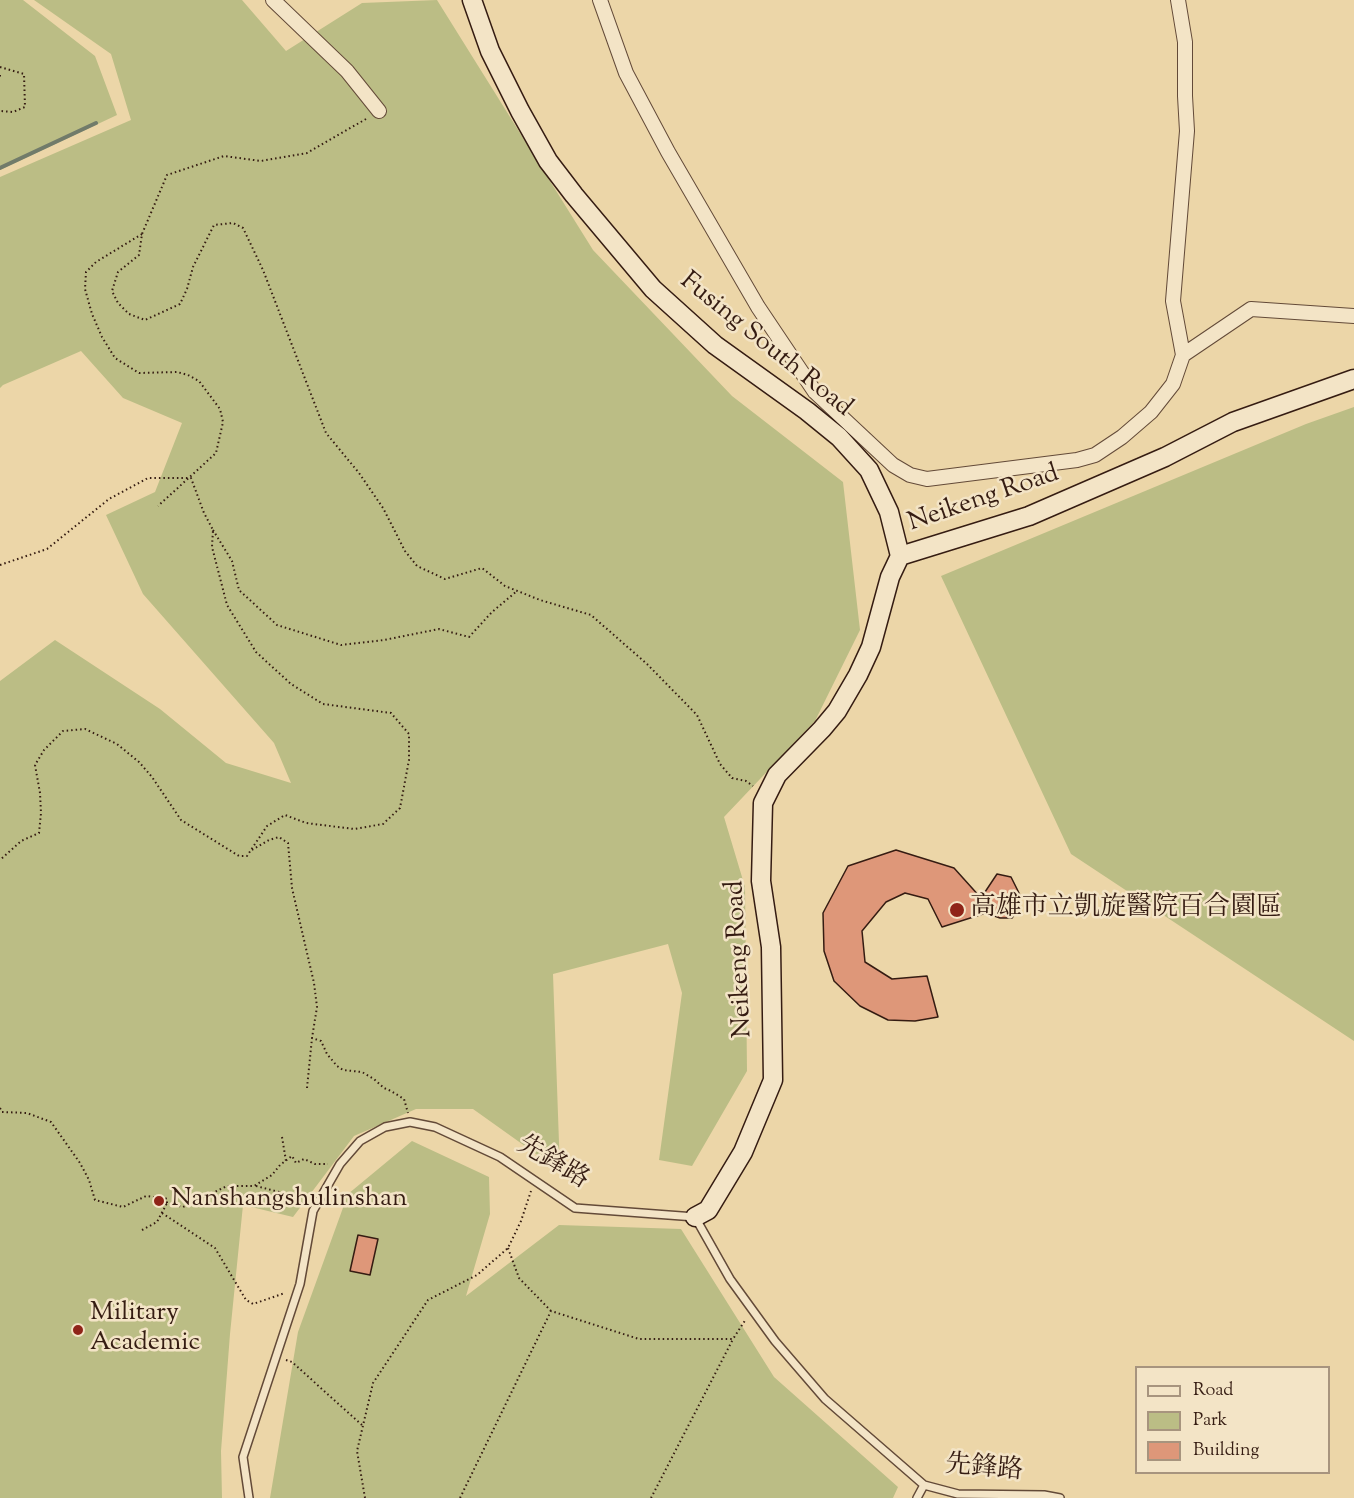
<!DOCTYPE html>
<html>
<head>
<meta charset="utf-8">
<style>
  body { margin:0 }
  #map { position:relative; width:1354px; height:1498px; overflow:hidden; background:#ecd6a8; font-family:"Sorts Mill Goudy",serif }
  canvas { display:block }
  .legend { position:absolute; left:1135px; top:1366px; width:195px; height:108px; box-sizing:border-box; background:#f3e4c6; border:2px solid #a7947e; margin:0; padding:8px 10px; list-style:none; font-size:18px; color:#351c12 }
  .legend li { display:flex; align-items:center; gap:12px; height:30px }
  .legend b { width:30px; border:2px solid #a7947e }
</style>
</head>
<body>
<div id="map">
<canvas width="1354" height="1498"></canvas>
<ul class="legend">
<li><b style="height:8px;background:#f3e4c6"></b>Road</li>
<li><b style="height:16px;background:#bbbd85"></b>Park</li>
<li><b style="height:16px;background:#de9779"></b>Building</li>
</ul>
</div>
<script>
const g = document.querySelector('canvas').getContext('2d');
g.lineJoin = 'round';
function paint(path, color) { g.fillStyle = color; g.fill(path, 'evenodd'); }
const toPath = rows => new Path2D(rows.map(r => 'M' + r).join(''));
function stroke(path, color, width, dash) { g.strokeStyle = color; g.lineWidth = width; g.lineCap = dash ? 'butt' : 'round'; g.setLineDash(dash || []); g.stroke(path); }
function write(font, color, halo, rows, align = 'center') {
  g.font = font + ' "Sorts Mill Goudy","Noto Serif TC",serif'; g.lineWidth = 5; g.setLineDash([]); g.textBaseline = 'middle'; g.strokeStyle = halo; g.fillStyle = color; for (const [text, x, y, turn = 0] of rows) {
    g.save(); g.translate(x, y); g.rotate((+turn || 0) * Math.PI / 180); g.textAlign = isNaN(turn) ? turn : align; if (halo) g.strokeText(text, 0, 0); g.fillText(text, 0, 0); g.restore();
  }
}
const green = toPath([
  [0,0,23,0,95,56,117,115,0,170],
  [34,0,242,0,286,51,362,3,437,0,593,250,732,396,843,482,860,630,815,721,724,817,745,887,747,1071,692,1166,659,1160,682,993,668,944,553,974,560,1171,473,1109,416,1109,354,1136,293,1217,243,1205,230,1334,221,1451,222,1498,0,1498,0,681,55,640,160,709,226,763,291,783,274,743,143,594,106,515,155,492,182,423,123,398,81,351,3,385,0,388,0,177,131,120,111,54],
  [1354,407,1354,1041,1071,854,941,576,1306,424],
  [412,1141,489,1177,490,1214,466,1296,559,1225,681,1229,774,1377,898,1487,893,1498,270,1498,298,1332,348,1194]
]);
const stream = toPath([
  [0,168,96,123]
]);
const building = toPath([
  [896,850,954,868,981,898,997,874,1011,877,1020,895,1019,908,1012,918,1000,918,986,913,942,927,928,899,905,893,886,902,862,931,865,962,892,979,927,976,938,1017,915,1021,888,1020,860,1006,834,981,824,951,823,913,848,866,896,850],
  [358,1235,378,1239,370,1275,350,1271,358,1235]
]);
const path = toPath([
  [0,67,24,74,25,107,13,112,0,111],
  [0,75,0,78],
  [366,119,307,153,261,161,224,156,167,175,142,234,139,255,118,272,112,291,118,303,129,314,145,320,180,304,187,289,193,267,214,225,233,223,243,228,263,270,326,433,359,473,383,508,405,551,417,566,445,579,482,568,505,586,540,600,591,615,647,664,697,715,720,764,732,778,746,781,753,786],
  [142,234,96,262,86,272,85,289,92,314,102,337,115,358,139,373,177,372,188,375,199,381,220,409,223,422,216,453,158,506],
  [213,530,232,561,239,590,277,625,341,645,384,640,439,629,469,637,492,612,517,591],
  [0,565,47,549,109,499,148,478,191,478,204,513,213,530,212,547,227,605,256,652,291,684,323,704,391,713,409,734,409,760,400,808,383,824,354,829,306,823,285,815,267,826,247,856,239,856,181,820,152,777,139,762,117,744,85,729,63,731,44,750,35,765,40,793,41,813,39,833,21,841,0,860],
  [252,850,269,840,279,837,288,843,292,888,314,983,317,1007,312,1038,321,1041,327,1054,337,1066,343,1070,362,1072,374,1079,384,1088,391,1091,404,1099,408,1113],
  [307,1088,312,1038],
  [0,1108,2,1112,27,1113,51,1122,80,1163,89,1180,95,1200,123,1207,146,1196,154,1197,164,1203,165,1198,167,1199,167,1203,183,1207,227,1186,254,1186,272,1175,280,1165,292,1156,296,1163,304,1159,315,1164,328,1164],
  [282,1137,286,1161],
  [256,1186,291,1195,306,1206],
  [162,1213,215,1248,246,1300,253,1304,285,1293],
  [142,1230,157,1222,167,1203],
  [508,1248,519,1278,551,1311],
  [286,1360,292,1362,363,1426],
  [365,1498,357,1451,373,1383,428,1300,477,1275,508,1248,521,1221,531,1191],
  [460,1498,551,1311,639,1339,733,1339,746,1319],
  [651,1498,733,1339]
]);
const lane = toPath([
  [249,1498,243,1457,300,1284,313,1211,340,1164,360,1141,385,1127,410,1122,435,1127,500,1157,575,1208,695,1217,730,1279,775,1341,825,1399,924,1485,958,1494,1044,1495,1060,1498],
  [917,1498,924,1485]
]);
const street = toPath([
  [273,0,347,71,379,111],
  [600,0,626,73,668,152,758,307,815,392,893,465,910,475,927,479,1077,460,1095,455,1122,437,1151,412,1173,384,1183,355,1251,309,1354,316],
  [1178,0,1185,42,1185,96,1187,131,1173,301,1183,355]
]);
const secondary = toPath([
  [472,0,490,51,520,111,548,161,574,195,653,289,715,345,807,411,839,437,869,470,889,512,900,556],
  [695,1217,708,1210,743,1152,773,1080,771,947,761,881,763,803,777,775,822,729,837,711,858,675,871,647,890,577,900,556,1029,516,1165,457,1233,422,1354,379]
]);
const markers = [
  [957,910,8,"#8f2418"],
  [159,1201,6,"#8f2418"],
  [78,1330,6,"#8f2418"]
];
const streetNames = [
  ["Fusing South Road",765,346,39],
  ["Neikeng Road",984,500,-19],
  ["Neikeng Road",741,959,-93],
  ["先鋒路",552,1164,31],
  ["先鋒路",984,1470,5]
];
const poiNames = [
  ["高雄市立凱旋醫院百合園區",970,910],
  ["Nanshangshulinshan",171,1201],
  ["Military",90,1315],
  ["Academic",90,1345]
];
paint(green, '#bbbd85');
stroke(stream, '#717b6a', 4);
paint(building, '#de9779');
stroke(building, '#351c12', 1.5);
stroke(lane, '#634a38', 10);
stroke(street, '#634a38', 16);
stroke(secondary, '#351c12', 21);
stroke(path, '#351c12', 2, [1.5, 3]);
stroke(lane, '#f3e4c6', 7);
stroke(street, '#f3e4c6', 14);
stroke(secondary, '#f3e4c6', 18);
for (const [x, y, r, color] of markers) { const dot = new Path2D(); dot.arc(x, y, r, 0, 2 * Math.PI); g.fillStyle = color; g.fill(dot); stroke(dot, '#f3e4c6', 2); }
write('26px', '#351c12', '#f3e4c6', streetNames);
write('26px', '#351c12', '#f3e4c6', poiNames, 'left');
</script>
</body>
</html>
